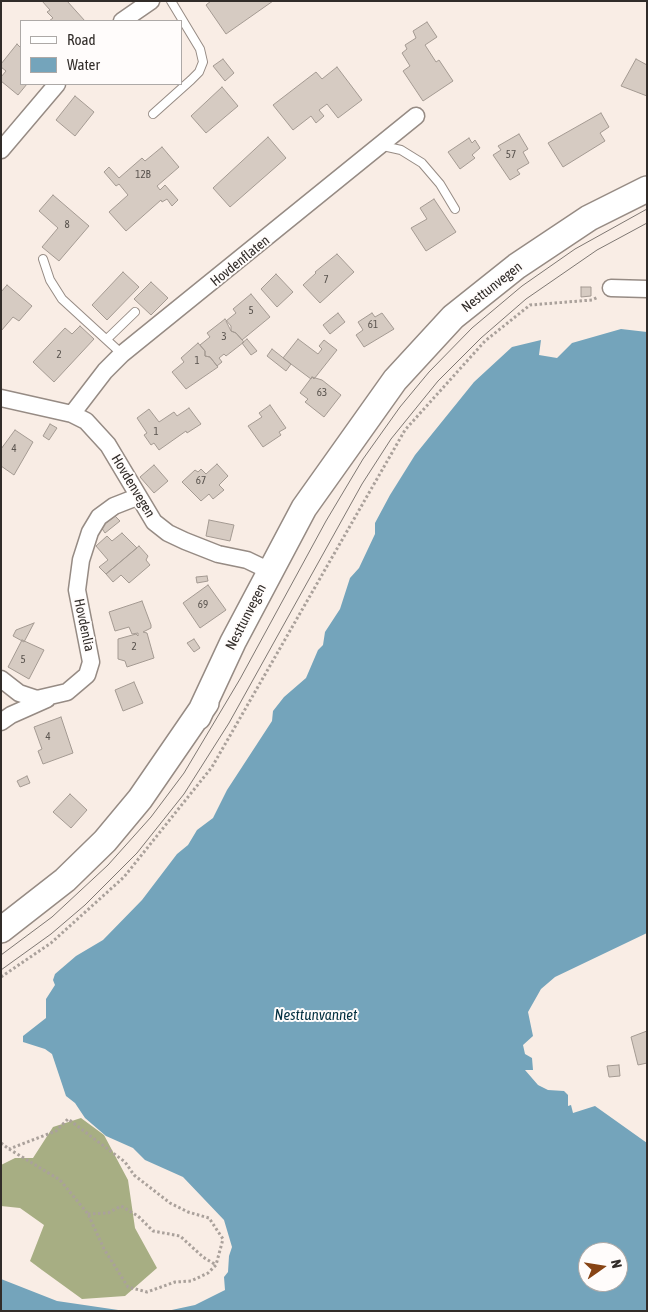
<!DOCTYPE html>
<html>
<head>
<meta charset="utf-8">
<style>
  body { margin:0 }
  #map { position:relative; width:648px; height:1312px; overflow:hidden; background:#f9ede5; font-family:"Asap Condensed",sans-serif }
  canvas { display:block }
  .frame { position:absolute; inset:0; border:2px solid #312c29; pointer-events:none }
  .legend { position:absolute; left:20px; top:20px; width:162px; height:65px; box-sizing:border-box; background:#fffcfb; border:1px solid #ada9a7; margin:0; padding:6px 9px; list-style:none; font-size:15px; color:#312c29 }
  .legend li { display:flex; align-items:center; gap:10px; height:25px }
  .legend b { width:25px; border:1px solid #ada9a7 }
  .north { position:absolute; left:578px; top:1242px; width:50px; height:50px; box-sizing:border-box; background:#fffcfb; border:1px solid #ada9a7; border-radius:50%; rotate:77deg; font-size:14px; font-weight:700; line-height:20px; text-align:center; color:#312c29 }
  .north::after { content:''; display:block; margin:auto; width:18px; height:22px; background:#874415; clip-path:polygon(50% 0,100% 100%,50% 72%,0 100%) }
</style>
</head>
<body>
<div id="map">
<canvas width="648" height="1312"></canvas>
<div class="frame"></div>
<ul class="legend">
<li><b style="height:6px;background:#fff"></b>Road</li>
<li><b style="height:14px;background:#74a4bb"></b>Water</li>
</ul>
<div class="north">N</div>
</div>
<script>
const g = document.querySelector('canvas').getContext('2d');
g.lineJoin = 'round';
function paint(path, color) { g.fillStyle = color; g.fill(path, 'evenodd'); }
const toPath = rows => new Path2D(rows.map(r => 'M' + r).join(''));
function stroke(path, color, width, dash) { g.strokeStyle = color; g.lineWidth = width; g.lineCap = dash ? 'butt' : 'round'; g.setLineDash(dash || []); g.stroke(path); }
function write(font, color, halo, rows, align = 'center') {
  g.font = font + ' "Asap Condensed",sans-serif'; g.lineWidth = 4; g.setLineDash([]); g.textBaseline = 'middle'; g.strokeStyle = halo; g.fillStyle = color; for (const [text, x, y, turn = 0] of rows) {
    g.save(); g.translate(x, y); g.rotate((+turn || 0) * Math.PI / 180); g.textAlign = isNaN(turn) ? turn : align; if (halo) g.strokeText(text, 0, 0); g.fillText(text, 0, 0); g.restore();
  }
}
const forest = toPath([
  [81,1118,104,1135,128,1180,135,1228,157,1268,125,1296,82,1299,42,1270,30,1261,44,1225,20,1208,1,1206,1,1165,15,1158,33,1158,53,1127]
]);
const water = toPath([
  [621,329,647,332,647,933,555,977,541,989,528,1012,533,1036,523,1045,525,1054,532,1058,533,1070,525,1070,538,1085,548,1090,564,1091,568,1095,568,1106,571,1105,573,1113,595,1106,647,1143,647,1311,167,1311,195,1305,225,1290,224,1277,228,1272,229,1256,232,1247,224,1220,183,1177,145,1160,133,1148,106,1136,85,1118,75,1103,66,1096,52,1054,45,1049,23,1042,23,1036,46,1018,46,999,55,985,53,980,55,974,76,956,103,940,142,900,177,854,188,845,197,830,213,818,227,790,272,721,273,711,284,697,306,678,318,650,323,645,325,632,340,609,350,578,359,568,375,534,375,523,390,495,415,455,474,382,512,347,541,340,539,355,557,358,572,343],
  [588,1252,618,1252,618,1282,588,1282],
  [1,1279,57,1301,125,1311,1,1311]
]);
const building = toPath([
  [42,1,67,1,85,21,49,21,53,18,47,12,50,10,42,1],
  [211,1,273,1,226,34,206,5,211,1],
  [427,22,437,37,425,45,436,62,439,60,453,81,423,101,403,71,410,66,402,53,407,49,405,45,416,38,413,31,427,22],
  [17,44,21,48,21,84,27,84,18,95,1,81,1,77,6,71,1,67,1,64,17,44],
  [223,59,234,73,225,81,213,66,223,59],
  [636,59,647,65,647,96,621,86,636,59],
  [337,67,362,100,338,118,327,104,319,110,324,116,316,123,311,116,293,130,273,105,316,72,322,79,337,67],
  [222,87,238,106,206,133,191,116,222,87],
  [75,96,94,112,75,136,56,120,75,96],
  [601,113,609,127,600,133,605,141,563,167,548,143,601,113],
  [519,134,528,149,523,152,529,163,517,170,520,174,510,180,493,155,501,150,498,146,519,134],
  [268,137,286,158,230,207,213,188,268,137],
  [469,138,472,143,475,140,480,148,472,155,475,158,460,169,448,152,469,138],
  [162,147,179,167,157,186,160,190,165,185,178,200,172,206,167,199,162,202,161,200,126,231,109,212,128,195,119,184,116,186,104,172,109,167,119,178,142,158,145,161,162,147],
  [53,195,89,226,59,261,42,247,58,228,39,211,53,195],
  [434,199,456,232,426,251,411,228,427,219,420,208,434,199],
  [337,254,354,272,320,303,303,285,316,273,315,272,337,254],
  [123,272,139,287,107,320,92,305,123,272],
  [276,274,293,292,277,307,261,289,276,274],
  [151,282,168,298,151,315,134,299,151,282],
  [7,285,32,306,19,321,13,317,1,331,1,292,7,285],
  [581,287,591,287,591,296,581,297,581,287],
  [251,294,270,317,242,340,236,333,231,331,226,321,236,313,233,309,251,294],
  [338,313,345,322,330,334,323,325,338,313],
  [372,313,375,317,382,313,394,329,364,347,356,335,363,330,358,322,372,313],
  [225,319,231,326,231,331,236,333,244,342,226,356,224,354,219,358,222,362,217,366,210,357,205,356,205,351,200,345,210,337,207,333,225,319],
  [80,326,94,339,54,382,33,362,65,328,72,334,80,326],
  [247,339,257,351,251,355,242,343,247,339],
  [298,339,318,354,322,349,319,346,324,340,337,350,314,379,312,377,311,379,283,358,298,339],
  [198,343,205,351,205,356,210,357,218,367,186,389,172,372,184,362,181,358,198,343],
  [272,349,291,364,286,371,267,356,272,349],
  [312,377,322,380,341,395,324,417,305,402,308,399,300,393,312,377],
  [270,405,286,428,279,432,281,435,263,447,248,426,262,417,259,413,270,405],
  [189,408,201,424,187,433,186,431,159,450,154,443,151,445,144,435,147,433,137,418,149,409,159,422,174,412,177,416,189,408],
  [50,424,57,428,49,440,43,436,50,424],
  [15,430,33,442,14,475,1,466,1,449,15,430],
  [217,464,228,476,219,485,224,490,213,499,209,494,201,501,182,482,195,470,198,472,201,469,206,474,217,464],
  [154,465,168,481,154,493,140,477,154,465],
  [115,516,120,521,105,533,101,527,115,516],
  [209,520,234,525,230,541,206,536,209,520],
  [122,533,137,548,106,574,99,567,108,560,96,546,107,536,112,541,122,533],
  [139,546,148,556,146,560,150,565,129,583,121,575,113,582,106,574,139,546],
  [207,576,208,581,197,583,196,577,207,576],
  [208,585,226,610,200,628,183,603,208,585],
  [142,601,151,625,151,628,143,632,147,633,154,658,127,667,125,661,118,659,118,639,136,634,138,636,138,633,132,634,129,627,115,631,109,612,142,601],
  [34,623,24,642,13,636,16,630,34,623],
  [194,639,200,648,194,652,187,643,194,639],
  [22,640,44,650,29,679,8,667,22,640],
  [134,682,143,703,123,711,115,690,134,682],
  [61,717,73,753,43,764,38,751,42,749,34,727,61,717],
  [27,776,30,783,20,787,17,781,27,776],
  [70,794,87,810,71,828,53,812,70,794],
  [647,1031,647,1063,638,1065,631,1037,647,1031],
  [619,1065,620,1076,609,1077,607,1066,619,1065]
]);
const path = toPath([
  [1,977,51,943,124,877,212,767,405,430,485,341,530,305,592,300,598,297],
  [1,1143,9,1149,60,1180,88,1214,104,1249,128,1287,147,1292,175,1282,191,1281,208,1273,216,1265,223,1239,209,1218,188,1212,170,1203,134,1175,125,1162,68,1119,56,1131,9,1149],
  [88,1214,108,1213,121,1206,138,1216,153,1231,180,1236,203,1257,216,1265]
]);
const service = toPath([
  [153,114,191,80,199,72,203,62,200,49,171,1],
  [383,146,401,150,422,163,440,184,455,209],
  [43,259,50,280,62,299,122,354],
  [107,339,135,312]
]);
const minor = toPath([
  [122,21,151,1],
  [1,150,57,84],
  [611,288,647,289],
  [1,398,72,414,86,421,108,445,154,522,168,533,185,541,218,554,247,560,270,571],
  [72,414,105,371,122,354,416,116],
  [1,679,19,693,37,699,67,692,87,675,91,662,77,590,81,560,90,532,99,517,114,506,137,497],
  [1,722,11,715,47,699]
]);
const primary = toPath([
  [198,717,233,642,304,508,395,380,453,317,517,266,589,218,647,189],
  [1,930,65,880,105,841,140,799,206,703]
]);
const tram = toPath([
  [1,955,52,917,108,865,151,817,184,773,240,679,326,521,363,459,400,407,429,372,472,328,522,286,575,249,647,209],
  [1,970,51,934,85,905,137,853,184,794,229,723,362,484,391,439,438,381,481,338,526,299,597,250,647,223]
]);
const numberNames = [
  ["57",511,155],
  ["12B",143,175],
  ["8",67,225],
  ["7",326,280],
  ["5",251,311],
  ["61",373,325],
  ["3",224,337],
  ["2",59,355],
  ["1",197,361],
  ["63",322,393],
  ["1",156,432],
  ["4",14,449],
  ["67",201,481],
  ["69",203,605],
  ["2",134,647],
  ["5",23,660],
  ["4",48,737]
];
const streetNames = [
  ["Hovdenflaten",240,261,-39],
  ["Nesttunvegen",492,287,-38],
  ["Hovdenvegen",133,486,59],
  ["Nesttunvegen",246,617,-63],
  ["Hovdenlia",84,625,78]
];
const waterNames = [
  ["Nesttunvannet",316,1015]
];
paint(forest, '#a7ae83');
paint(water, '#74a4bb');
paint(building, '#d6cbc2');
stroke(building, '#a49a92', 1);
stroke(service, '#968b84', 10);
stroke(minor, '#968b84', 19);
stroke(primary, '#968b84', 28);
stroke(path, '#aaa19b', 3, [2.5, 2.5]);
stroke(service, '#fff', 8);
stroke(minor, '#fff', 16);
stroke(primary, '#fff', 25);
stroke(tram, '#7e7772', 1);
write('11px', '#5a544f', null, numberNames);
write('14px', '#312c29', '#fffcfb', streetNames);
write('italic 15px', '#033041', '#fffcfb', waterNames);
</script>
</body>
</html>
